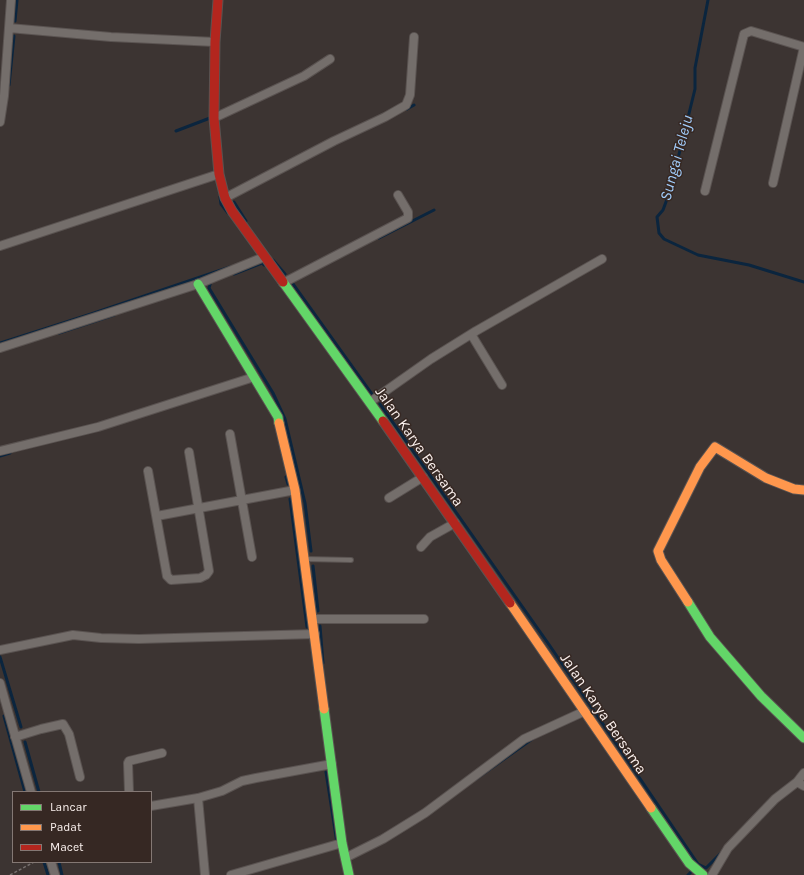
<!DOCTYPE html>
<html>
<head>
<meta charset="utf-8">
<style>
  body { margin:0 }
  #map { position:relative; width:804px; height:875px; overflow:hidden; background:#3c3432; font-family:Karla,sans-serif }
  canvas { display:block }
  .legend { position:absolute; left:12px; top:791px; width:140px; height:72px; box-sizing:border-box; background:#362823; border:1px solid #847874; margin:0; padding:5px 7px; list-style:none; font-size:12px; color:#faf0ed }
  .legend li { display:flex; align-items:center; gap:8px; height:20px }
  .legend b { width:20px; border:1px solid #847874 }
</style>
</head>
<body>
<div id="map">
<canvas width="804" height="875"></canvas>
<ul class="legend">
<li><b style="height:5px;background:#63d668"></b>Lancar</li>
<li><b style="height:5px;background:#ff974d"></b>Padat</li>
<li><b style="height:5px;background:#b3261e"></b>Macet</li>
</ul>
</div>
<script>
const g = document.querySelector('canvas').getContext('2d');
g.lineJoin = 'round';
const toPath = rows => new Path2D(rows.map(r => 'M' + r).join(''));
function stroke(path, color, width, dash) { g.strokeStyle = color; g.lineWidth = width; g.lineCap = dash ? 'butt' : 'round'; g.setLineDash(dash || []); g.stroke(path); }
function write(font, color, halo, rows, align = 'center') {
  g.font = font + ' Karla,sans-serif'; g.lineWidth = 3; g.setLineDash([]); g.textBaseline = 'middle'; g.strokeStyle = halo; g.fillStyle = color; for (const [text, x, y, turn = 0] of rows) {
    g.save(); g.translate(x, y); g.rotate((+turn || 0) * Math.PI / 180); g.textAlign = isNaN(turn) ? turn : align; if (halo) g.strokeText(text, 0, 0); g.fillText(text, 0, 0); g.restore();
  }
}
const stream = toPath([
  [708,0,695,68,695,89,670,191,663,210,657,217,659,233,664,239,698,255,749,265,804,282],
  [15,21,17,0],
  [9,85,14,36],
  [407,109,414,105],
  [176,131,210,118],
  [220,197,221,204,228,213],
  [234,202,246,221],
  [379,238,434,210],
  [273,260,285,274],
  [234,274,262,263,264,265],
  [211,281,209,288,273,393,285,419,305,503,311,551],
  [291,281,372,394],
  [59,333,114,315],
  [0,343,91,314,230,267],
  [380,404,550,646,698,864,706,868,721,853],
  [0,456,10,453],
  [286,477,288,484],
  [290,499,307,627],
  [313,566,318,611],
  [320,626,323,663],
  [0,657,21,727],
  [4,716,25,792],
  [25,742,39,792],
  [326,772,337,843],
  [476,779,535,737],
  [44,862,48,875],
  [59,862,62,875],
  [688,875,693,870]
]);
const path = toPath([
  [10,875,34,862]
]);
const lane = toPath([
  [305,559,351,560]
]);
const street = toPath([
  [9,28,111,37,215,42],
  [214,118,304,76,330,59],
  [0,122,4,96,11,0],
  [773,183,804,47],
  [705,191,744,34,751,31,804,47],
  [225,198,334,141,385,117,406,105,410,95,414,37],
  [0,246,219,174],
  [283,283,408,218,408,212,398,195],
  [471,334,502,385],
  [0,348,198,284,264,257],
  [370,402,431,359,476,331,602,259],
  [230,434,252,557],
  [0,451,98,427,254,377],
  [148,471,167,576,171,580,200,578,206,575,209,571,189,452],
  [389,498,423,477],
  [157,516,295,490],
  [421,547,430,537,455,523],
  [313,619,424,619],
  [0,650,73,635,101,638,139,639,315,634],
  [0,683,31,792],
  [15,737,41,729,63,724,69,734,80,777],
  [797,782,804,773],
  [129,792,128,763,129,761,162,753],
  [198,798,205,875],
  [151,806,198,798,222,791,242,781,256,778,332,764],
  [345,858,383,839,425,813,524,739,585,711],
  [51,862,55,875],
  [231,875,342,843],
  [712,875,728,848,775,799,797,782,804,786]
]);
const fast = toPath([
  [283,282,383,421],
  [198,284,278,417,279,423],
  [688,602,710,637,761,696,804,738],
  [324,709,342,843,349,875],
  [651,808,689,863,703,875]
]);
const slow = toPath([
  [279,423,295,490,324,709],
  [688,602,661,560,658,551,700,467,715,447,766,478,794,489,804,490],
  [510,603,651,808]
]);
const jam = toPath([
  [218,0,215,42,214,118,219,174,225,198,232,211,283,282],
  [383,421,510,603]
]);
const streetNames = [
  ["Jalan Karya Bersama",419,447,55],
  ["Jalan Karya Bersama",603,714,56]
];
const waterNames = [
  ["Sungai Teleju",677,158,-75]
];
stroke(stream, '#0b253e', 3);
stroke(lane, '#5a5351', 6);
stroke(street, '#5a5351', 10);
stroke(fast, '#5a5351', 11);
stroke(slow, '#5a5351', 11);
stroke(jam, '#5a5351', 11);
stroke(path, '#756f6d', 1.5, [3, 2]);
stroke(lane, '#746e6b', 4);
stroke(street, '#746e6b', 8);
stroke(fast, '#63d668', 9);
stroke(slow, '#ff974d', 9);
stroke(jam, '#b3261e', 9);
write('15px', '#faf0ed', '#362823', streetNames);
write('italic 16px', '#a2cefd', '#362823', waterNames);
</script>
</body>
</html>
